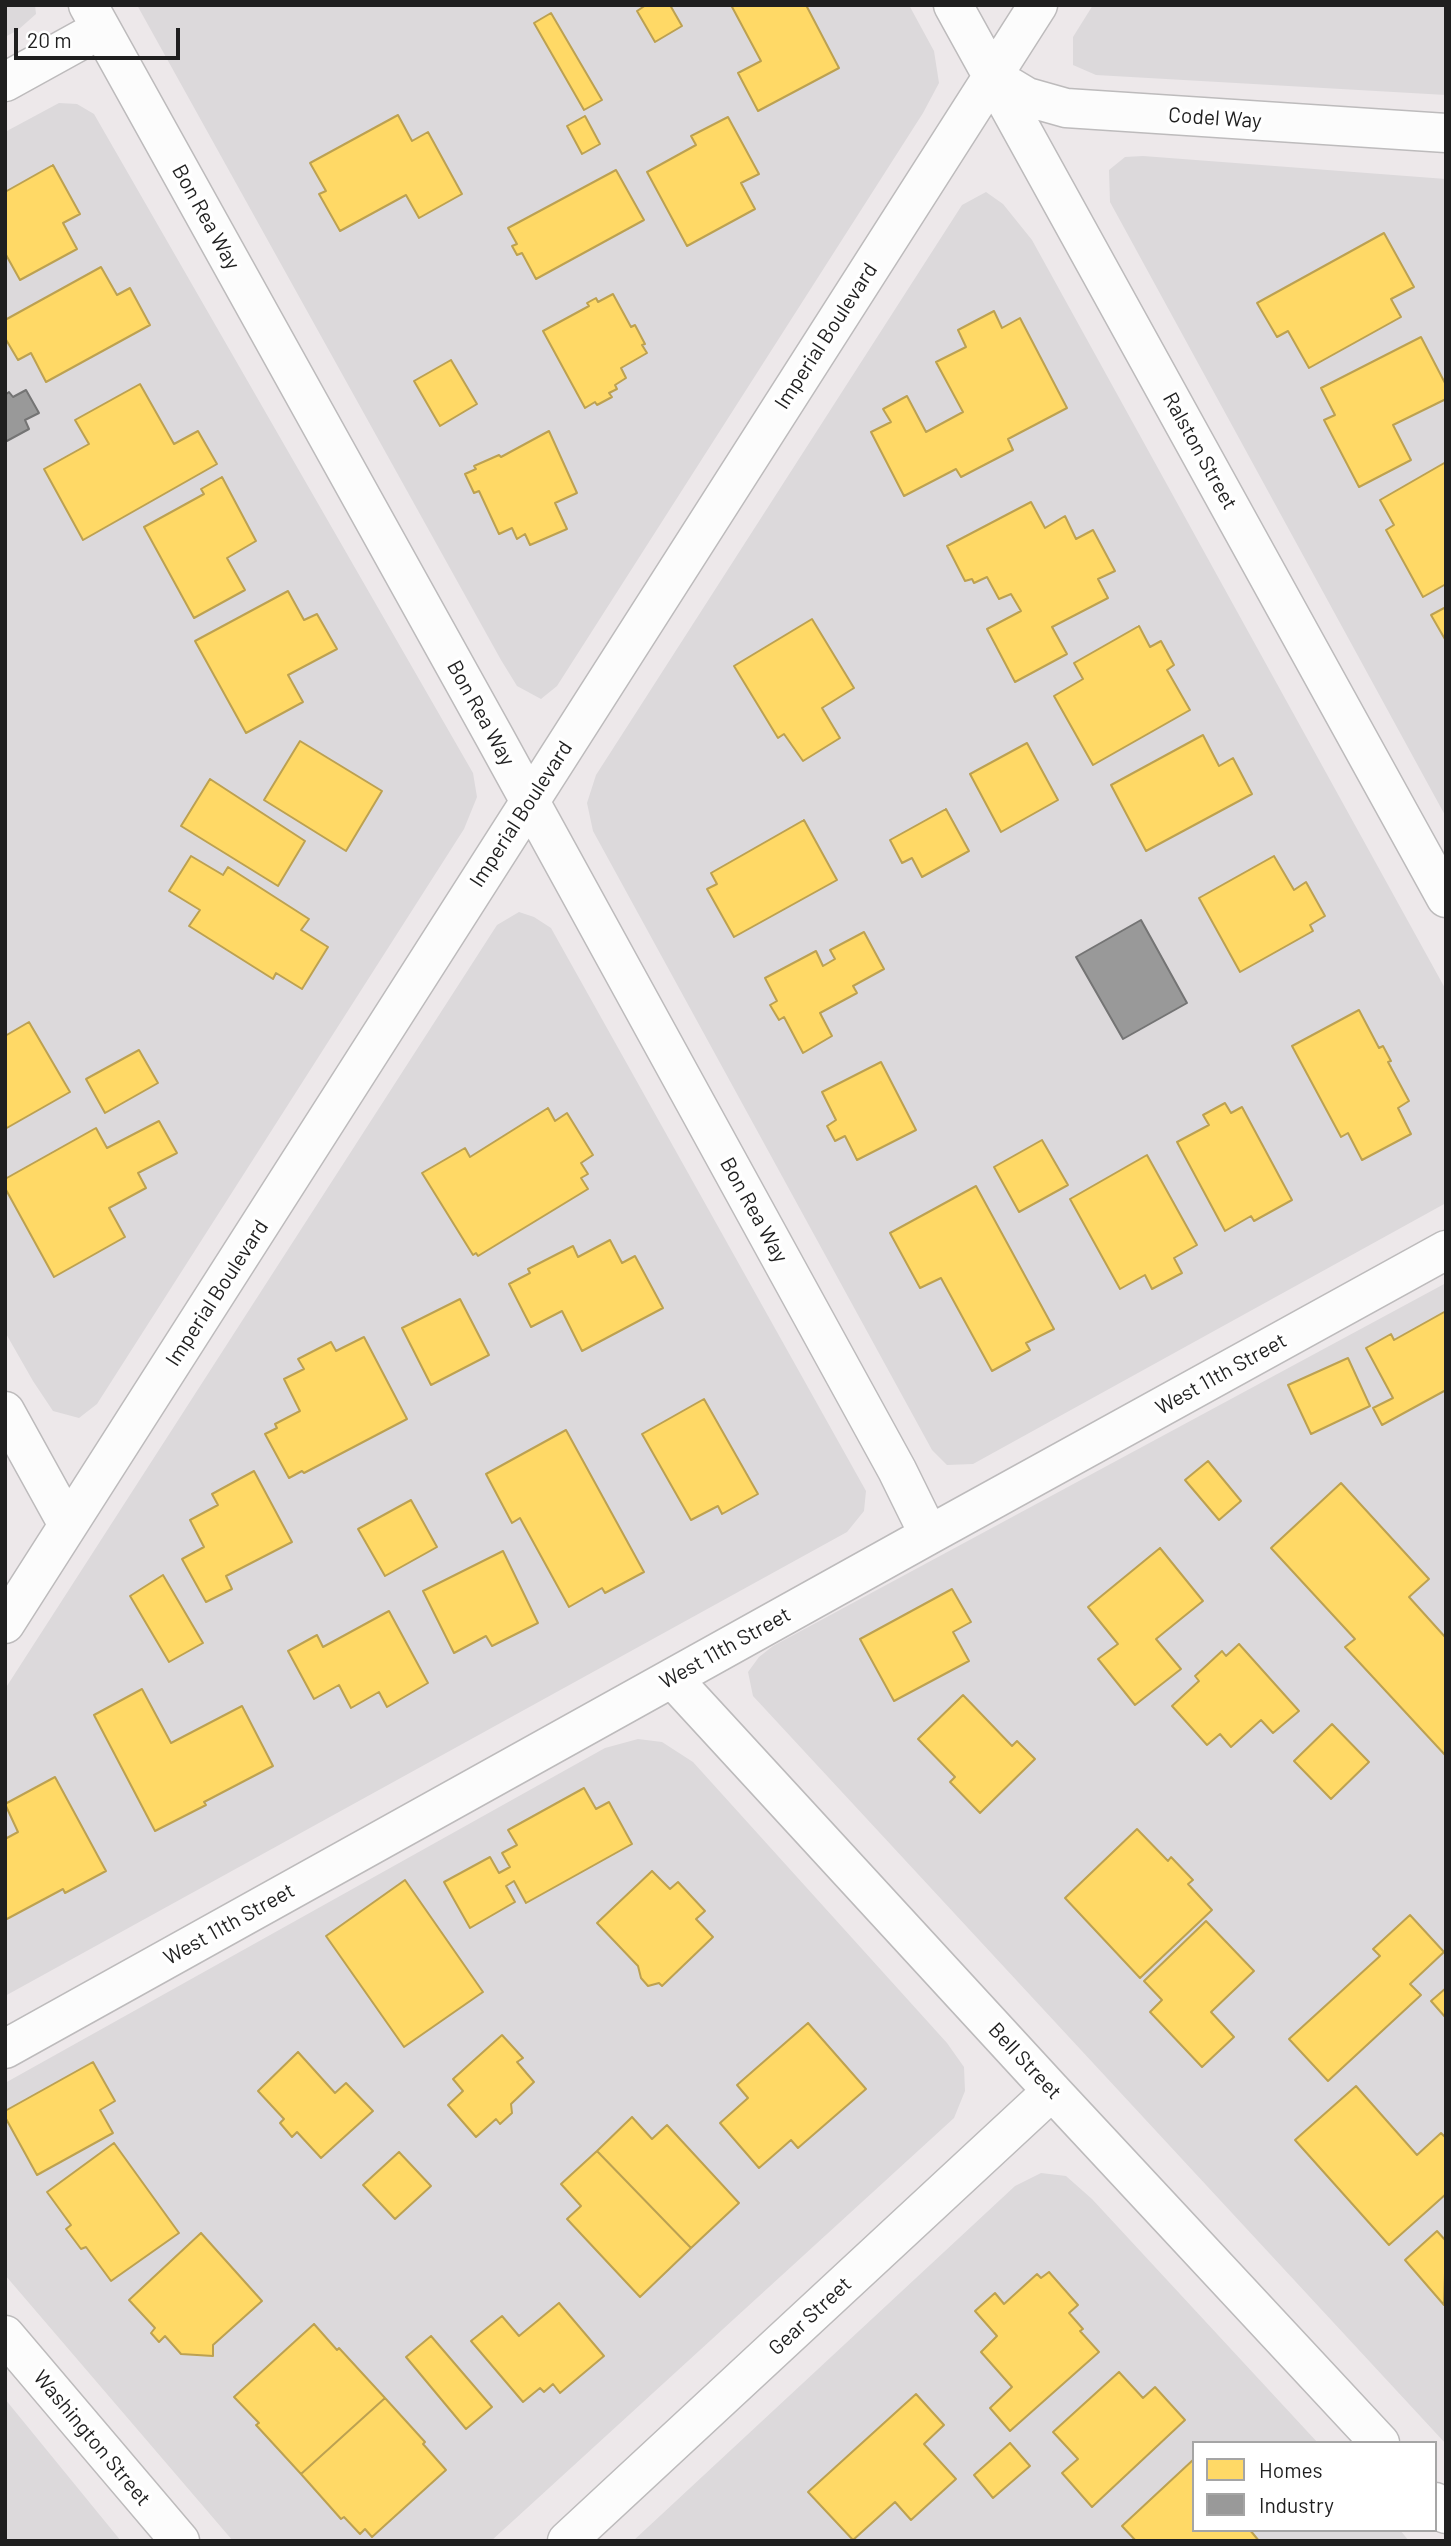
<!DOCTYPE html>
<html>
<head>
<meta charset="utf-8">
<style>
  body { margin:0 }
  #map { position:relative; width:1451px; height:2546px; overflow:hidden; background:#ede8ea; font-family:Barlow,sans-serif }
  canvas { display:block }
  .frame { position:absolute; inset:0; border:7px solid #1f1f1f; pointer-events:none }
  .legend { position:absolute; left:1192px; top:2441px; width:245px; height:91px; box-sizing:border-box; background:#fff; border:2px solid #a5a5a5; margin:0; padding:9px 12px; list-style:none; font-size:21px; color:#1f1f1f }
  .legend li { display:flex; align-items:center; gap:14px; height:35px }
  .legend b { width:35px; border:2px solid #a5a5a5 }
  .scale { position:absolute; left:14px; top:28px; width:166px; height:32px; box-sizing:border-box; border:4px solid #1f1f1f; border-top:0; padding-left:9px; font-size:21px; line-height:24px; white-space:nowrap; color:#1f1f1f; -webkit-text-stroke:5px #fff; paint-order:stroke }
</style>
</head>
<body>
<div id="map">
<canvas width="1451" height="2546"></canvas>
<div class="frame"></div>
<ul class="legend">
<li><b style="height:19px;background:#ffd966"></b>Homes</li>
<li><b style="height:19px;background:#999"></b>Industry</li>
</ul>
<div class="scale">20 m</div>
</div>
<script>
const g = document.querySelector('canvas').getContext('2d');
g.lineJoin = 'round';
function paint(path, color) { g.fillStyle = color; g.fill(path, 'evenodd'); }
const toPath = rows => new Path2D(rows.map(r => 'M' + r).join(''));
function stroke(path, color, width, dash) { g.strokeStyle = color; g.lineWidth = width; g.lineCap = dash ? 'butt' : 'round'; g.setLineDash(dash || []); g.stroke(path); }
function write(font, color, halo, rows, align = 'center') {
  g.font = font + ' Barlow,sans-serif'; g.lineWidth = 7; g.setLineDash([]); g.textBaseline = 'middle'; g.strokeStyle = halo; g.fillStyle = color; for (const [text, x, y, turn = 0] of rows) {
    g.save(); g.translate(x, y); g.rotate((+turn || 0) * Math.PI / 180); g.textAlign = isNaN(turn) ? turn : align; if (halo) g.strokeText(text, 0, 0); g.fillText(text, 0, 0); g.restore();
  }
}
const residential = toPath([
  [5,5,35,5,36,14,18,30,5,37],
  [137,5,909,5,934,51,939,83,923,113,557,686,541,699,517,686,501,660],
  [1093,5,1446,5,1446,95,1096,75,1073,65,1073,37],
  [59,103,77,104,94,114,473,773,477,797,464,829,97,1404,79,1418,53,1411,33,1381,5,1332,5,132],
  [1143,156,1446,179,1446,817,1110,202,1109,170,1125,157],
  [986,192,1003,204,1032,240,1446,990,1446,1203,973,1464,947,1465,932,1450,593,831,587,803,596,775,962,205],
  [519,912,534,917,551,928,866,1491,864,1511,847,1532,5,1996,5,1689,497,925],
  [1446,1283,1446,2444,753,1696,748,1672,759,1657,773,1646],
  [638,1739,662,1742,693,1762,947,2043,964,2067,965,2091,954,2118,491,2541,233,2541,5,2275,5,2083,605,1748],
  [1041,2173,1066,2176,1092,2199,1318,2443,1194,2443,1194,2530,1400,2530,1409,2541,633,2541,1015,2186],
  [5,2399,121,2541,5,2541]
]);
const homes = toPath([
  [646,5,670,5,682,26,655,42,637,11,646,5],
  [731,5,806,5,839,68,758,111,738,73,761,61,731,5],
  [551,13,602,100,584,110,534,23,551,13],
  [398,115,412,141,428,132,462,194,419,218,406,195,340,231,319,194,326,191,310,163,398,115],
  [585,116,600,144,582,154,567,126,585,116],
  [728,117,759,174,741,183,755,209,687,246,647,172,696,145,691,136,728,117],
  [53,165,80,214,63,223,77,249,20,280,5,253,5,192,53,165],
  [616,170,644,220,536,279,522,253,517,255,512,246,517,244,508,228,616,170],
  [1384,233,1414,287,1391,299,1401,317,1309,368,1288,331,1277,337,1257,303,1384,233],
  [101,267,117,295,130,288,150,325,46,382,31,353,18,360,5,338,5,320,101,267],
  [613,294,631,327,635,325,645,344,642,345,647,353,621,368,626,378,615,385,617,389,609,393,612,397,597,405,595,402,585,408,543,331,589,306,587,303,596,298,598,302,613,294],
  [994,311,1002,328,1020,318,1067,408,1008,439,1013,450,961,477,956,469,904,496,871,432,891,422,883,409,907,396,926,432,963,412,936,362,966,347,958,330,994,311],
  [1421,337,1446,385,1446,399,1393,425,1411,460,1359,487,1324,420,1335,415,1321,388,1421,337],
  [451,360,477,404,440,426,414,381,451,360],
  [140,384,174,444,198,431,217,464,83,540,44,469,89,444,75,420,140,384],
  [549,431,577,493,555,503,567,529,530,545,525,534,517,539,512,528,499,534,479,491,474,493,465,474,476,469,474,466,499,455,501,457,549,431],
  [1446,462,1446,584,1423,597,1386,530,1394,525,1380,500,1446,462],
  [222,477,256,541,227,558,245,590,194,618,144,527,204,494,201,489,222,477],
  [1031,502,1045,528,1065,516,1076,539,1093,530,1115,571,1098,579,1108,598,1052,627,1067,654,1015,682,987,629,1021,611,1011,594,999,599,987,577,974,583,972,579,965,581,947,546,1031,502],
  [288,591,304,620,317,614,337,649,288,675,303,702,246,733,195,641,288,591],
  [1446,607,1446,641,1431,615,1446,607],
  [812,619,854,688,822,708,840,738,803,761,784,734,778,738,734,666,812,619],
  [1139,626,1150,647,1161,641,1174,665,1167,670,1190,710,1093,765,1054,696,1083,679,1074,663,1139,626],
  [1203,735,1219,766,1233,758,1252,794,1146,851,1111,785,1203,735],
  [300,741,382,791,346,851,264,800,300,741],
  [1027,743,1058,800,1001,832,970,774,1027,743],
  [210,779,305,841,278,886,181,826,210,779],
  [946,809,969,851,922,877,912,858,902,863,890,840,946,809],
  [804,820,837,880,734,937,707,889,717,884,711,873,804,820],
  [191,856,223,875,228,867,309,919,301,930,328,947,302,989,276,973,273,979,189,926,200,910,169,891,191,856],
  [1274,856,1294,890,1306,882,1325,916,1310,925,1313,931,1240,972,1199,898,1274,856],
  [864,932,884,969,853,986,857,993,820,1013,832,1036,803,1053,784,1017,779,1020,770,1005,777,1001,765,978,816,951,823,966,835,959,830,950,864,932],
  [1359,1010,1379,1048,1383,1046,1391,1061,1388,1062,1409,1101,1398,1108,1411,1134,1362,1160,1348,1133,1341,1137,1292,1046,1359,1010],
  [29,1022,70,1092,5,1129,5,1036,29,1022],
  [139,1050,158,1083,105,1113,86,1079,139,1050],
  [881,1062,916,1130,857,1160,845,1136,835,1141,827,1126,836,1120,822,1092,881,1062],
  [1225,1103,1231,1113,1242,1107,1292,1200,1254,1221,1251,1216,1225,1231,1177,1142,1209,1125,1203,1115,1225,1103],
  [548,1108,555,1121,567,1113,593,1155,581,1163,588,1174,581,1178,588,1189,478,1256,476,1253,473,1255,422,1173,465,1148,470,1157,548,1108],
  [159,1121,177,1153,138,1173,146,1188,109,1208,125,1237,54,1277,5,1188,5,1179,96,1128,107,1148,159,1121],
  [1042,1140,1068,1185,1019,1212,994,1167,1042,1140],
  [1147,1155,1197,1245,1174,1258,1182,1273,1152,1289,1145,1275,1120,1289,1070,1199,1147,1155],
  [976,1186,1054,1329,1026,1343,1030,1350,992,1371,941,1278,920,1288,890,1233,976,1186],
  [610,1240,622,1263,635,1256,663,1308,582,1351,562,1311,531,1327,509,1284,530,1273,528,1269,573,1246,578,1257,610,1240],
  [460,1299,489,1355,431,1385,402,1328,460,1299],
  [1446,1311,1446,1390,1382,1425,1373,1408,1393,1398,1366,1348,1391,1334,1394,1340,1446,1311],
  [364,1337,407,1419,304,1473,302,1471,289,1478,265,1434,277,1428,275,1424,300,1411,284,1379,304,1369,298,1359,331,1342,336,1351,364,1337],
  [1348,1358,1370,1406,1311,1434,1288,1385,1348,1358],
  [704,1399,758,1494,722,1514,718,1506,691,1520,642,1434,704,1399],
  [566,1430,644,1572,605,1593,602,1588,569,1607,520,1518,512,1523,486,1474,566,1430],
  [1208,1461,1241,1501,1219,1520,1185,1480,1208,1461],
  [254,1471,292,1542,226,1576,232,1589,206,1602,182,1559,204,1547,190,1520,218,1505,212,1494,254,1471],
  [1341,1483,1429,1579,1409,1597,1446,1638,1446,1756,1345,1647,1355,1639,1271,1548,1341,1483],
  [411,1500,437,1547,385,1576,358,1529,411,1500],
  [1160,1548,1203,1601,1156,1639,1181,1669,1135,1705,1098,1659,1118,1644,1088,1607,1160,1548],
  [503,1551,538,1623,492,1646,486,1636,454,1653,423,1591,503,1551],
  [163,1575,203,1643,169,1662,130,1596,163,1575],
  [952,1589,971,1622,953,1632,969,1661,894,1701,860,1639,952,1589],
  [389,1611,428,1683,387,1707,379,1692,351,1708,339,1685,314,1699,288,1651,317,1635,323,1647,389,1611],
  [1239,1644,1299,1711,1273,1733,1261,1720,1231,1747,1220,1734,1207,1745,1172,1706,1199,1681,1195,1676,1222,1651,1226,1656,1239,1644],
  [142,1689,171,1743,242,1706,273,1766,204,1802,206,1805,155,1831,94,1715,142,1689],
  [963,1695,1012,1746,1017,1741,1035,1759,980,1813,950,1782,955,1777,918,1739,963,1695],
  [1332,1724,1369,1762,1331,1799,1294,1761,1332,1724],
  [55,1777,106,1871,65,1893,63,1889,5,1920,5,1839,18,1832,5,1804,55,1777],
  [584,1788,596,1809,609,1802,632,1844,526,1903,514,1881,506,1886,515,1902,470,1928,444,1882,490,1857,499,1873,510,1867,502,1853,517,1845,508,1830,584,1788],
  [1137,1829,1168,1861,1171,1857,1193,1880,1188,1884,1212,1910,1140,1978,1065,1898,1137,1829],
  [652,1871,670,1889,678,1882,705,1911,696,1919,713,1937,662,1986,659,1983,648,1986,641,1978,638,1966,597,1923,652,1871],
  [405,1880,483,1992,404,2047,326,1936,405,1880],
  [1410,1915,1444,1952,1410,1984,1421,1995,1328,2081,1289,2039,1380,1956,1373,1949,1410,1915],
  [1206,1921,1254,1971,1211,2012,1234,2037,1202,2067,1150,2012,1162,2000,1144,1981,1206,1921],
  [1446,1988,1446,2018,1431,2001,1446,1988],
  [808,2023,866,2089,798,2148,791,2140,759,2168,720,2123,748,2098,737,2085,808,2023],
  [502,2035,523,2058,517,2062,534,2082,511,2104,512,2113,500,2124,496,2119,476,2137,448,2105,463,2091,453,2079,502,2035],
  [298,2052,335,2093,346,2083,373,2111,321,2158,297,2132,292,2137,280,2123,284,2119,258,2091,298,2052],
  [93,2062,115,2101,100,2110,113,2133,37,2175,5,2117,5,2111,93,2062],
  [1356,2086,1417,2155,1441,2133,1446,2138,1446,2194,1389,2245,1295,2140,1356,2086],
  [632,2117,652,2139,667,2125,739,2203,691,2248,597,2151,632,2117],
  [114,2143,179,2233,111,2281,86,2247,81,2249,66,2229,71,2225,47,2192,114,2143],
  [597,2151,691,2248,640,2297,567,2219,581,2206,561,2184,597,2151],
  [399,2152,431,2186,395,2219,363,2185,399,2152],
  [1437,2231,1446,2241,1444,2305,1405,2260,1437,2231],
  [201,2233,262,2301,213,2345,213,2356,181,2354,165,2336,159,2342,151,2333,155,2328,129,2300,201,2233],
  [1049,2272,1078,2305,1069,2313,1083,2329,1080,2331,1099,2352,1010,2431,990,2408,1012,2387,981,2352,997,2336,975,2311,995,2293,1004,2304,1037,2274,1041,2278,1049,2272],
  [559,2303,604,2356,560,2393,553,2384,544,2392,540,2388,523,2402,471,2341,502,2316,519,2336,559,2303],
  [314,2324,337,2350,339,2348,385,2398,301,2474,256,2425,259,2423,234,2397,314,2324],
  [431,2336,492,2407,466,2429,406,2357,431,2336],
  [1119,2372,1143,2398,1155,2387,1185,2420,1092,2507,1062,2473,1078,2459,1053,2432,1119,2372],
  [916,2394,944,2425,924,2444,956,2479,911,2520,895,2502,853,2540,808,2492,916,2394],
  [385,2398,425,2442,423,2444,446,2470,372,2537,365,2529,360,2534,344,2517,341,2519,301,2474,385,2398],
  [1010,2443,1030,2466,993,2498,974,2475,1010,2443],
  [1194,2459,1194,2530,1250,2530,1259,2541,1136,2541,1122,2526,1194,2459]
]);
const industry = toPath([
  [26,390,39,413,25,420,29,429,5,442,5,395,9,392,13,397,26,390],
  [1141,920,1187,1003,1123,1039,1076,957,1141,920]
]);
const street = toPath([
  [88,5,494,736,897,1470,929,1535],
  [953,5,1446,898],
  [992,76,1027,97,1066,108,1446,133],
  [5,82,101,29],
  [5,1411,68,1525],
  [5,1624,1038,5],
  [672,1678,1052,2091,1380,2443],
  [5,2049,929,1535,1446,1250],
  [5,2335,180,2541],
  [1435,2502,1446,2514],
  [567,2541,1052,2091]
]);
const streetNames = [
  ["Codel Way",1215,118,4],
  ["Bon Rea Way",206,217,61],
  ["Imperial Boulevard",826,336,-57],
  ["Ralston Street",1200,451,61],
  ["Bon Rea Way",481,713,61],
  ["Imperial Boulevard",521,814,-57],
  ["Bon Rea Way",754,1210,61],
  ["Imperial Boulevard",217,1293,-57],
  ["West 11th Street",1221,1374,-29],
  ["West 11th Street",725,1648,-29],
  ["West 11th Street",229,1924,-29],
  ["Bell Street",1025,2061,47],
  ["Gear Street",810,2316,-43],
  ["Washington Street",92,2438,50]
];
paint(residential, '#dcd9db');
paint(homes, '#ffd966');
stroke(homes, '#bca151', 2);
paint(industry, '#999');
stroke(industry, '#747474', 2);
stroke(street, '#bdbbbc', 41);
stroke(street, '#fcfcfc', 38);
write('21px', '#1f1f1f', '#fff', streetNames);
</script>
</body>
</html>
